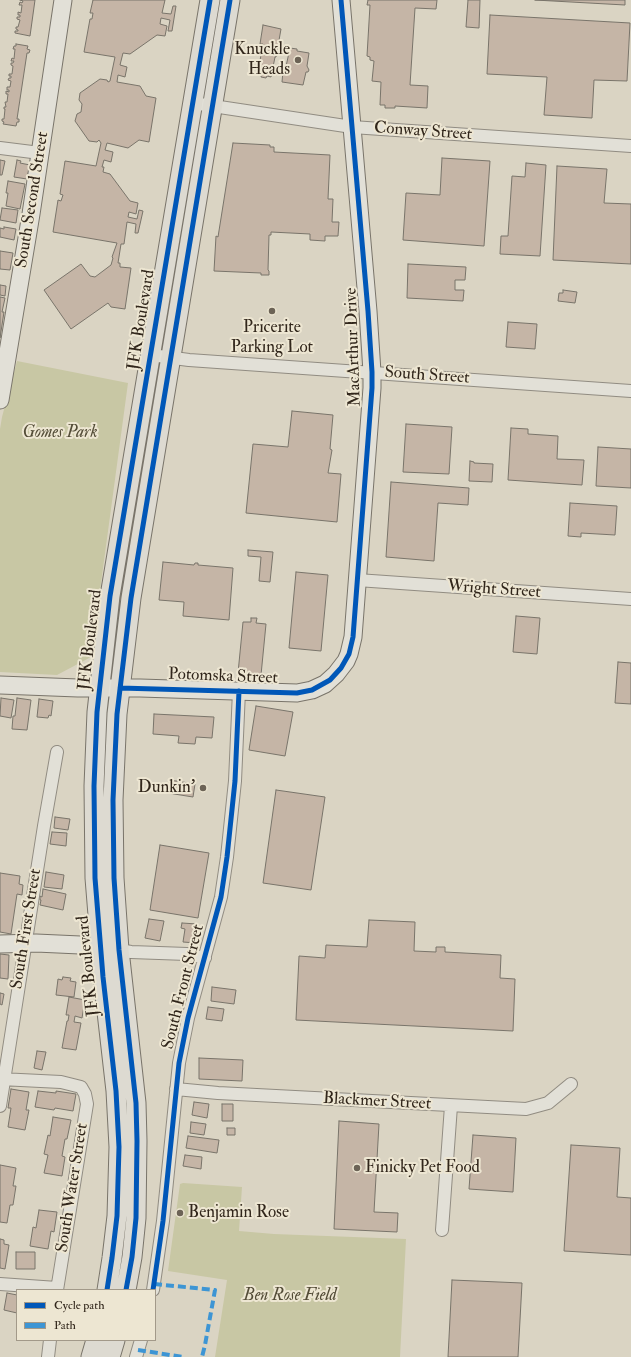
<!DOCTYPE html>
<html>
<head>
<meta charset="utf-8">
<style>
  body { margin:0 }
  #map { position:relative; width:631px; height:1357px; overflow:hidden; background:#dad4c3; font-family:"IM FELL Double Pica",serif }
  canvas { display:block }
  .legend { position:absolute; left:16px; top:1289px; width:140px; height:52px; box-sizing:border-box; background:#ede6d2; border:1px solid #a29989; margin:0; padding:5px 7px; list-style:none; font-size:12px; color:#31261b }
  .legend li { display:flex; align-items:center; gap:8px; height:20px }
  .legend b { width:20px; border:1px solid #a29989 }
</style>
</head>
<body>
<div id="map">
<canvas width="631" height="1357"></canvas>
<ul class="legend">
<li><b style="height:5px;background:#0057b8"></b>Cycle path</li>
<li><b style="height:5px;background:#3d95d4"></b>Path</li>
</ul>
</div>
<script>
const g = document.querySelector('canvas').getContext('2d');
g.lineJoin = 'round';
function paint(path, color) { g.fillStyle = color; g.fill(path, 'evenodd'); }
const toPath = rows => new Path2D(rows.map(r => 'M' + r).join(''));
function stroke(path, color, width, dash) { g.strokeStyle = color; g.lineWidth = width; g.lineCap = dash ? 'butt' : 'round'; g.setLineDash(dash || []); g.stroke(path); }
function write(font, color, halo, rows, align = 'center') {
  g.font = font + ' "IM FELL Double Pica",serif'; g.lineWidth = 4; g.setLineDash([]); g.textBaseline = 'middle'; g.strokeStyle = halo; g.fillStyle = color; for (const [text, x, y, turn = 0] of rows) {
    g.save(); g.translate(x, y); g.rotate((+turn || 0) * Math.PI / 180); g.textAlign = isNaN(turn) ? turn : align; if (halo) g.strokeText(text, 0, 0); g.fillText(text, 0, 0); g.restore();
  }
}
const green = toPath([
  [17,361,128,383,91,657,57,675,0,672,0,429,2,417],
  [183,1183,242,1187,239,1231,274,1234,406,1239,400,1357,215,1357,227,1280,168,1271,180,1184]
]);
const building = toPath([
  [20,0,35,0,30,36,15,33,15,31,18,31,18,30,16,29,16,27,18,27,20,20,17,19,17,17,20,17,20,15,18,15,18,12,21,13,22,5,19,5,20,2,22,3,23,1,20,0],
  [93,0,165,0,162,13,171,14,173,6,176,6,172,31,168,31,170,20,161,18,160,24,167,26,165,36,157,35,130,54,123,53,120,65,127,67,125,77,118,75,117,82,140,86,146,96,156,98,149,142,139,140,128,148,107,143,105,150,113,152,111,162,104,160,102,167,104,167,103,172,110,174,130,201,138,203,136,214,129,212,128,217,137,219,139,210,143,211,138,233,135,233,136,224,127,222,124,244,121,244,118,263,120,263,120,267,131,268,125,309,111,307,108,303,71,329,44,290,81,264,90,276,95,277,111,265,113,258,112,257,117,243,53,232,58,200,61,201,63,195,60,194,65,161,96,166,101,143,99,140,97,142,89,141,75,121,77,114,81,112,82,104,79,100,80,93,100,79,107,80,108,82,110,81,115,57,84,52,90,19,92,19,93,13,90,13,93,0],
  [368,0,437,0,436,9,415,8,410,85,428,86,427,108,395,106,395,108,385,108,385,105,380,105,381,82,372,81,374,61,370,60,370,57,367,56,370,5,367,5,368,0],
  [468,0,480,0,479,28,466,27,468,0],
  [535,0,625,0,625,5,535,0],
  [490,15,630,23,627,81,594,80,592,118,544,115,547,77,487,74,490,15],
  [263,25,281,29,276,57,275,57,271,77,267,76,266,78,261,77,263,67,259,66,263,44,260,44,263,25],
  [16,44,28,46,27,49,30,50,29,53,27,53,17,119,19,119,19,122,17,122,16,126,3,124,4,122,2,121,2,119,4,119,5,109,4,109,4,107,6,107,5,102,7,102,8,94,6,94,6,91,9,92,9,90,7,90,7,87,10,87,11,81,8,80,9,78,11,78,11,76,9,76,9,74,12,74,13,66,11,65,11,63,13,63,14,61,11,61,12,58,14,59,15,49,13,49,14,46,16,46,16,44],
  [290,48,297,49,297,51,309,53,307,66,309,70,308,72,306,72,303,85,282,82,283,71,285,71,290,48],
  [233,143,270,145,270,147,274,147,274,152,330,155,328,199,333,199,332,222,339,222,338,236,325,236,325,241,310,240,310,234,271,232,271,235,269,235,268,270,269,271,269,275,261,275,261,273,214,271,216,236,218,237,233,143],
  [442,158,490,161,484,246,403,240,406,193,440,195,442,158],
  [0,160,5,161,2,175,0,175,0,160],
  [17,160,21,161,20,163,30,165,27,179,14,177,17,160],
  [526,163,546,165,540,256,500,254,501,236,508,236,512,176,525,177,526,163],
  [557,166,607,169,604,203,631,204,631,264,553,260,557,166],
  [8,181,25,184,20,209,6,206,8,193,6,193,8,181],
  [2,208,18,210,16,223,0,220,2,208],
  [4,227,16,229,14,240,0,237,0,228,4,229,4,227],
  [0,251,13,253,10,270,0,269,0,251],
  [408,264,466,267,465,280,455,280,455,290,464,290,463,301,407,298,408,264],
  [0,285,6,286,5,296,0,295,0,285],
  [563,290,577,292,575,303,558,301,559,293,563,293,563,290],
  [0,297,5,298,2,312,4,312,0,338,0,297],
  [508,322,537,324,535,349,506,347,508,322],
  [292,411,333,415,330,449,332,450,328,473,341,474,337,522,246,513,253,444,288,447,292,411],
  [406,424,452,427,449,474,403,472,406,424],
  [511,428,528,429,528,434,558,436,557,459,584,460,582,485,508,480,511,428],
  [598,447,631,449,631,488,596,486,598,447],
  [470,461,474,462,474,463,493,464,492,482,469,481,470,461],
  [391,482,469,488,468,505,438,503,434,561,386,557,391,482],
  [570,503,617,506,615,535,581,533,581,537,568,536,570,503],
  [248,550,273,552,270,582,259,581,261,557,248,556,248,550],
  [163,562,194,565,195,563,198,563,198,565,233,568,229,620,183,616,184,602,159,600,163,562],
  [296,572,328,575,321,651,289,648,296,572],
  [516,616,540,618,537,654,513,652,516,616],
  [251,618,257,618,256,623,266,624,261,675,238,673,243,622,251,622,251,618],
  [618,662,631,663,631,704,615,703,618,662],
  [1,698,14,700,11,718,0,716,1,698],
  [17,698,31,700,27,730,12,729,13,716,15,716,17,698],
  [39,699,53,701,51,716,49,715,48,718,37,717,39,699],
  [256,706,293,712,285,756,249,750,256,706],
  [154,714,214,717,212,738,196,737,195,744,178,743,179,736,153,734,154,714],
  [170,780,195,784,193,797,168,793,170,780],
  [276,790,325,797,311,890,263,883,276,790],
  [55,817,70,819,68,830,54,828,55,817],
  [52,832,67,833,66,846,50,844,52,832],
  [160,845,209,853,198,918,150,910,160,845],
  [46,872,64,875,62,889,44,887,46,872],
  [0,873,20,876,19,884,23,885,22,895,17,894,11,934,0,932,0,873],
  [43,889,66,894,63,910,40,905,41,900,40,900,40,896,42,897,43,889],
  [149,919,164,921,160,941,145,938,149,919],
  [369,920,415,922,414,951,436,952,436,947,445,947,445,952,501,955,500,978,515,979,513,1031,296,1020,299,956,325,958,326,945,367,947,369,920],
  [182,923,197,924,196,943,183,942,185,929,181,928,182,923],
  [0,954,9,955,8,979,0,978,0,954],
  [63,977,71,978,70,981,76,982,74,997,56,995,58,979,62,980,63,977],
  [212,987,236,990,234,1004,211,1001,212,987],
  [0,993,4,994,2,1005,0,1004,0,993],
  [69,997,85,1000,82,1018,75,1016,74,1022,81,1023,76,1050,62,1048,67,1021,68,1021,69,1015,66,1015,69,997],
  [208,1007,224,1009,222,1021,206,1019,208,1007],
  [37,1051,46,1052,42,1070,34,1068,37,1051],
  [199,1058,243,1060,242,1081,199,1079,199,1058],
  [11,1089,29,1092,26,1110,29,1110,25,1130,8,1127,11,1108,8,1108,11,1089],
  [38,1091,56,1093,56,1091,76,1094,73,1111,55,1108,54,1110,35,1107,38,1091],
  [194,1102,209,1104,207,1118,192,1115,194,1102],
  [222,1104,233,1104,233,1121,222,1121,222,1104],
  [53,1117,71,1120,67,1139,65,1139,62,1156,65,1157,62,1176,44,1173,48,1155,44,1154,48,1135,50,1136,53,1117],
  [339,1121,379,1124,374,1212,398,1213,397,1232,334,1229,339,1121],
  [191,1122,206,1124,204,1135,190,1133,191,1122],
  [227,1128,235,1128,235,1135,227,1135,227,1128],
  [473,1135,516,1138,513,1192,469,1189,473,1135],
  [188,1136,219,1140,217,1153,186,1148,188,1136],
  [571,1145,620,1148,617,1197,631,1198,631,1255,564,1251,571,1145],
  [185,1155,202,1157,201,1169,183,1166,185,1155],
  [0,1165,16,1168,13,1186,16,1186,13,1205,10,1205,7,1223,0,1222,0,1165],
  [39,1210,57,1212,54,1232,51,1231,48,1249,30,1246,33,1227,36,1228,39,1210],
  [0,1239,4,1240,4,1244,9,1245,5,1269,0,1268,0,1239],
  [16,1252,35,1252,35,1269,16,1269,16,1252],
  [452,1280,522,1283,518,1357,448,1357,452,1280],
  [7,1293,17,1295,17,1313,4,1310,7,1293]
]);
const street = toPath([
  [193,103,352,127,631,146],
  [0,148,40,153],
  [151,355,189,360,631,391],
  [357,580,631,599],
  [119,950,131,952,187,954,205,958],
  [0,1079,61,1082,81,1087,85,1094,87,1104,57,1290],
  [176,1089,218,1093,526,1109,548,1103,571,1084],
  [0,1106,44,826,57,752],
  [442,1230,451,1106],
  [0,1284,57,1288],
  [153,1290,163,1221,179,1063,188,1018,221,897,227,857,235,781,239,691],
  [48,1357,50,1340],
  [136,1357,141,1340]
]);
const secondary = toPath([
  [0,400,31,214,63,0],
  [0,685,78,688,140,688,297,693,312,690,325,684,336,674,346,661,349,654,353,637,372,388,372,372,368,311,341,0],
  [0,944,36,943,80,945,113,949]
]);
const primary = toPath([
  [107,1290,112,1258,117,1216,119,1147,116,1091,103,977,95,878,94,786,97,712,110,596,210,0],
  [126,1290,132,1257,136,1218,137,1141,136,1103,119,950,114,878,113,800,117,714,131,598,230,0],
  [91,1357,96,1340],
  [110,1357,115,1340]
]);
const quiet = toPath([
  [154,1284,215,1290,205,1345,202,1357],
  [138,1350,183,1357]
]);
const cycleway = toPath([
  [120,688,297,693,312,690,330,680,341,668,349,654,353,637,372,388,372,372,368,311,341,0],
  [107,1290,112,1258,117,1216,119,1147,116,1091,103,977,95,878,94,786,97,712,110,596,210,0],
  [126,1290,132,1257,136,1218,137,1141,136,1103,119,950,114,878,113,800,117,714,131,598,230,0],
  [153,1290,163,1221,179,1063,188,1018,221,897,227,857,235,781,239,691]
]);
const markers = [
  [298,60,4,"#6c6356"],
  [272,311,4,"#6c6356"],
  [203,788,4,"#6c6356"],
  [357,1168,4,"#6c6356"],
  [180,1213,4,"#6c6356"]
];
const poiNames = [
  ["Knuckle",290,50],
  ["Heads",290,70],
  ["Pricerite",272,328,"center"],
  ["Parking Lot",272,348,"center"],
  ["Dunkin'",195,788],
  ["Finicky Pet Food",365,1168,"left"],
  ["Benjamin Rose",188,1213,"left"]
];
const streetNames = [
  ["Conway Street",423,132,4],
  ["South Second Street",33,200,-81],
  ["JFK Boulevard",142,320,-81],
  ["MacArthur Drive",354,347,-92],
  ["South Street",427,376,4],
  ["Wright Street",494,590,4],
  ["JFK Boulevard",91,640,-83],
  ["Potomska Street",223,677,2],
  ["South First Street",27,929,-81],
  ["JFK Boulevard",89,966,-96],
  ["South Front Street",184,987,-76],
  ["Blackmer Street",377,1102,3],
  ["South Water Street",73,1188,-81]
];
const parkNames = [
  ["Gomes Park",60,433],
  ["Ben Rose Field",290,1296]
];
paint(green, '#c8c7a4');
paint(building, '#c5b5a6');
stroke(building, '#79746a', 1);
stroke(street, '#918c82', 14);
stroke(secondary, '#79746a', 19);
stroke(primary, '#79746a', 21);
stroke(street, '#e2e0d7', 12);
stroke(secondary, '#e2e0d7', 17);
stroke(primary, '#dddad1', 19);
stroke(quiet, '#3d95d4', 4, [8, 4]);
stroke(cycleway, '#0057b8', 5);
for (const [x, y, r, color] of markers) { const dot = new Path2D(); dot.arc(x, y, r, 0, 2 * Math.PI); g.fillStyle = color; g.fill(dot); stroke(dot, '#ede6d2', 1.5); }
write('17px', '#31261b', '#ede6d2', poiNames, 'right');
write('17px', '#31261b', '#ede6d2', streetNames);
write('italic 17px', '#534c37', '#ede6d2', parkNames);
</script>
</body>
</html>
